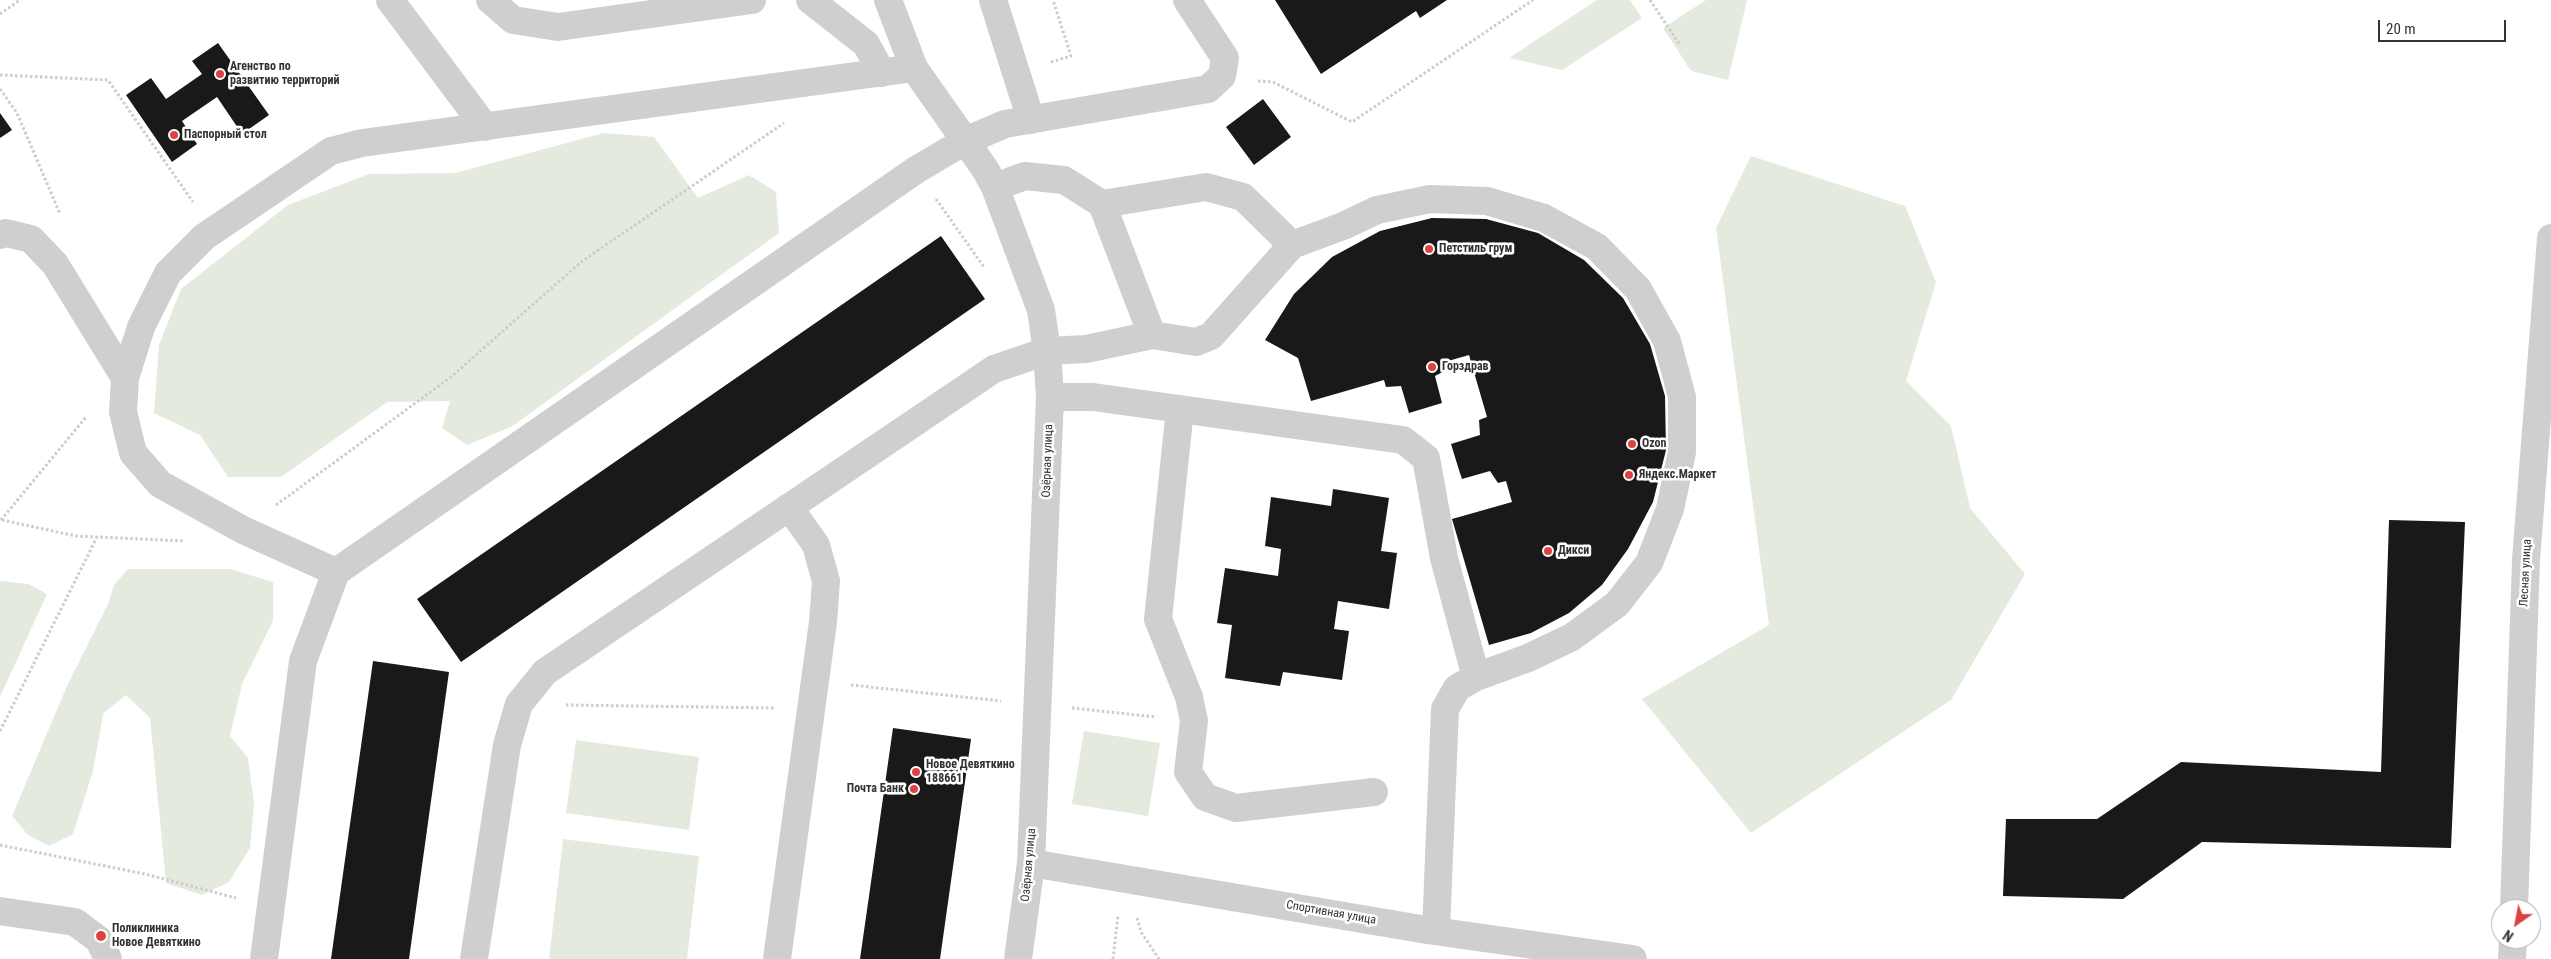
<!DOCTYPE html>
<html>
<head>
<meta charset="utf-8">
<style>
  body { margin:0 }
  #map { position:relative; width:2551px; height:959px; overflow:hidden; background:#fff; font-family:"Roboto Condensed",sans-serif }
  canvas { display:block }
  .north { position:absolute; left:2491px; top:899px; width:50px; height:50px; box-sizing:border-box; background:#fff; border:1px solid #adadad; border-radius:50%; rotate:213deg; font-size:14px; font-weight:700; line-height:20px; text-align:center; color:#323232 }
  .north::after { content:''; display:block; margin:auto; width:18px; height:22px; background:#dd4240; clip-path:polygon(50% 0,100% 100%,50% 72%,0 100%) }
  .scale { position:absolute; left:2378px; top:20px; width:128px; height:22px; box-sizing:border-box; border:2px solid #323232; border-top:0; padding-left:6px; font-size:15px; line-height:18px; white-space:nowrap; color:#323232; -webkit-text-stroke:4px #fff; paint-order:stroke }
</style>
</head>
<body>
<div id="map">
<canvas width="2551" height="959"></canvas>
<div class="north">N</div>
<div class="scale">20 m</div>
</div>
<script>
const g = document.querySelector('canvas').getContext('2d');
g.lineJoin = 'round';
function paint(path, color) { g.fillStyle = color; g.fill(path, 'evenodd'); }
const toPath = rows => new Path2D(rows.map(r => 'M' + r).join(''));
function stroke(path, color, width, dash) { g.strokeStyle = color; g.lineWidth = width; g.lineCap = dash ? 'butt' : 'round'; g.setLineDash(dash || []); g.stroke(path); }
function write(font, color, halo, rows, align = 'center') {
  g.font = font + ' "Roboto Condensed",sans-serif'; g.lineWidth = 5; g.setLineDash([]); g.textBaseline = 'middle'; g.strokeStyle = halo; g.fillStyle = color; for (const [text, x, y, turn = 0] of rows) {
    g.save(); g.translate(x, y); g.rotate((+turn || 0) * Math.PI / 180); g.textAlign = isNaN(turn) ? turn : align; if (halo) g.strokeText(text, 0, 0); g.fillText(text, 0, 0); g.restore();
  }
}
const green = toPath([
  [1597,0,1630,0,1642,18,1562,70,1509,58],
  [1706,0,1747,0,1728,80,1691,71,1663,28],
  [604,133,654,137,698,198,749,175,776,192,779,233,511,427,467,445,442,428,450,401,387,402,281,477,228,477,200,435,154,413,159,345,181,289,288,205,369,174,455,173],
  [1751,156,1905,206,1936,282,1906,381,1951,426,1970,508,2025,574,1951,700,1751,833,1642,699,1769,625,1716,228],
  [128,569,230,569,273,582,273,621,242,684,230,736,248,758,254,803,250,848,229,882,202,895,166,883,150,718,126,695,103,714,93,771,73,834,49,846,28,835,12,816,67,686,108,604,114,585],
  [0,581,28,584,47,594,0,697],
  [1084,731,1160,743,1148,816,1072,804],
  [576,740,699,757,689,830,566,813],
  [563,839,699,856,687,959,549,959]
]);
const building = toPath([
  [1275,0,1447,0,1420,18,1416,11,1321,74],
  [218,43,269,115,242,134,217,97,182,121,197,144,172,162,126,95,151,78,166,99,202,74,192,61],
  [1263,99,1291,137,1254,165,1226,127],
  [0,113,12,130,0,138],
  [1432,218,1486,219,1538,233,1584,260,1623,298,1650,344,1665,396,1666,450,1653,502,1628,549,1602,585,1569,613,1531,633,1489,645,1452,519,1512,502,1506,481,1498,483,1490,471,1462,479,1459,470,1451,444,1480,435,1479,420,1487,417,1469,355,1448,361,1450,368,1435,376,1442,403,1409,413,1401,386,1386,387,1384,380,1311,401,1298,358,1265,340,1294,294,1332,257,1380,231],
  [941,236,985,299,461,662,417,599],
  [1333,489,1389,498,1381,551,1397,553,1389,609,1338,601,1334,629,1349,631,1342,680,1283,672,1280,686,1225,678,1232,625,1217,623,1225,568,1278,576,1281,549,1265,546,1271,497,1331,506],
  [2389,520,2465,522,2451,848,2202,842,2123,899,2003,896,2006,819,2097,819,2181,762,2381,772],
  [373,661,449,672,437,758,409,959,331,959],
  [893,728,971,739,940,959,860,959]
]);
const path = toPath([
  [1650,0,1680,45],
  [0,14,20,0],
  [1051,62,1071,56,1053,0],
  [0,75,108,80,193,202],
  [1258,81,1273,82,1352,122,1533,0],
  [0,89,17,113,60,214],
  [936,199,984,267],
  [276,505,451,377,581,262,784,123],
  [1,520,86,417],
  [2,520,76,536,184,541],
  [851,685,1001,701],
  [566,705,775,708],
  [1072,708,1156,717],
  [0,731,97,537],
  [0,845,145,874,236,898],
  [1137,918,1141,932,1159,959],
  [1113,959,1118,915]
]);
const minor = toPath([
  [390,0,485,127],
  [490,0,513,20,558,27,752,0],
  [810,0,866,44,882,73],
  [888,0,914,68,985,169,995,187,1041,310,1047,351,1050,397,1031,863,1018,959],
  [993,0,1031,120],
  [995,187,1025,176,1064,180,1102,204,1206,187,1243,197,1292,245],
  [1102,204,1152,335],
  [0,235,6,233,31,239,55,264,125,378],
  [1050,397,1093,397,1403,440,1426,458,1444,558,1476,677,1457,688,1445,709,1436,931],
  [1180,409,1158,619,1189,697,1194,721,1188,772,1205,797,1236,808,1374,792],
  [336,572,243,530,160,484,133,453,123,412,125,378,141,327,168,273,204,237,331,151,362,143,914,68],
  [1031,863,1427,930,1633,959],
  [2514,909,2526,560,2551,238],
  [0,911,75,922,99,940,108,959],
  [264,959,303,661,336,572,916,170,965,141,1005,124,1208,89,1222,76,1225,58,1187,0],
  [474,959,507,745,519,704,545,672,994,369,1047,351,1086,349,1152,335,1196,342,1211,336,1292,245,1343,226,1377,210,1430,199,1487,201,1544,218,1597,247,1638,289,1667,341,1682,397,1682,452,1670,509,1649,563,1617,604,1572,637,1528,658,1476,677],
  [777,959,823,622,826,581,816,545,789,507],
  [2512,959,2513,939]
]);
const markers = [
  [220,74,5,"#dd4240"],
  [174,135,5,"#dd4240"],
  [1429,249,5,"#dd4240"],
  [1432,367,5,"#dd4240"],
  [1632,444,5,"#dd4240"],
  [1629,475,5,"#dd4240"],
  [1548,551,5,"#dd4240"],
  [916,772,5,"#dd4240"],
  [914,789,5,"#dd4240"],
  [101,936,6,"#dd4240"]
];
const poiNames = [
  ["Агенство по",230,67],
  ["развитию территорий",230,81],
  ["Паспорный стол",184,135],
  ["Петстиль грум",1439,249],
  ["Горздрав",1442,367],
  ["Ozon",1642,444],
  ["Яндекс.Маркет",1639,475],
  ["Дикси",1558,551],
  ["Новое Девяткино",926,765],
  ["188661",926,779],
  ["Почта Банк",904,789,"right"],
  ["Поликлиника",112,929],
  ["Новое Девяткино",112,943]
];
const streetNames = [
  ["Озёрная улица",1048,461,-88],
  ["Лесная улица",2526,573,-87],
  ["Озёрная улица",1029,865,-85],
  ["Спортивная улица",1331,913,10]
];
paint(green, '#e4ebde');
paint(building, '#191919');
stroke(path, '#ccc', 3, [2.5, 2.5]);
stroke(minor, '#cfcfcf', 28);
for (const [x, y, r, color] of markers) { const dot = new Path2D(); dot.arc(x, y, r, 0, 2 * Math.PI); g.fillStyle = color; g.fill(dot); stroke(dot, '#fff', 2); }
write('bold 12px', '#323232', '#fff', poiNames, 'left');
write('12px', '#323232', '#fff', streetNames);
</script>
</body>
</html>
